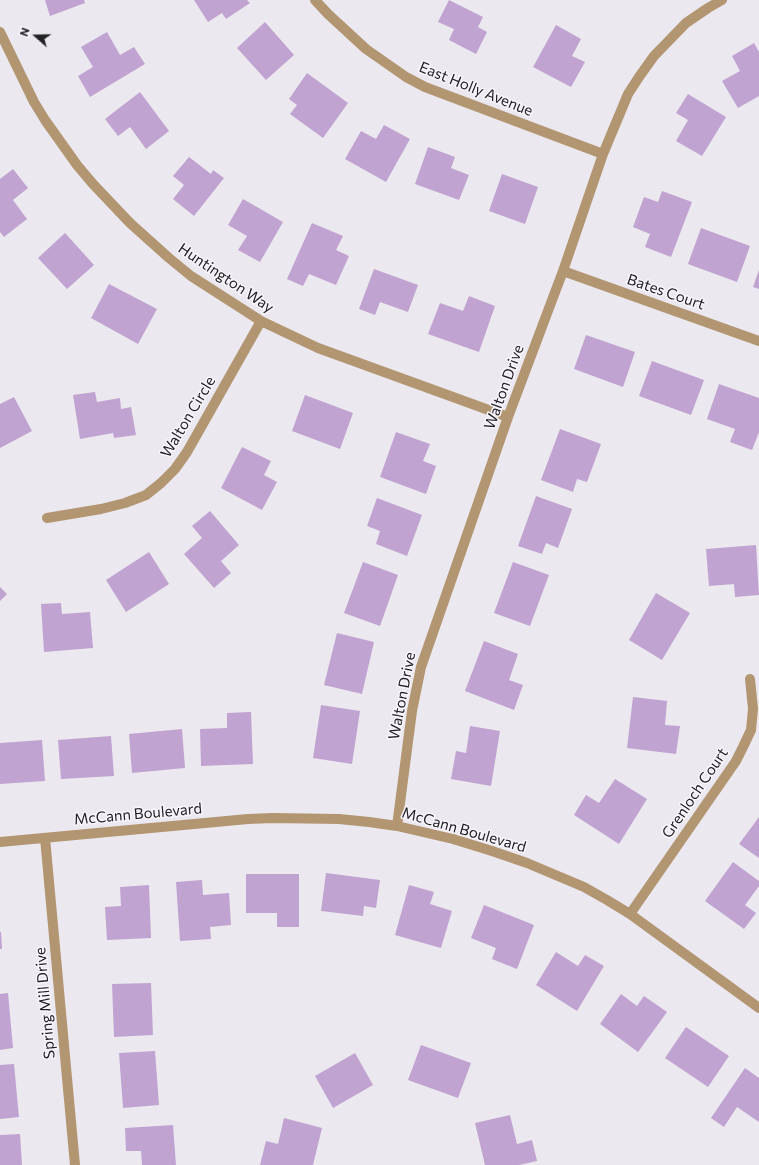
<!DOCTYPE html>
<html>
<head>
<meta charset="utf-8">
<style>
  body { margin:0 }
  #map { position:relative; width:759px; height:1165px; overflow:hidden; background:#ece8ef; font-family:Commissioner,sans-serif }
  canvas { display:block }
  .north { position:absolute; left:16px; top:16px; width:40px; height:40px; -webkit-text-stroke:3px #f9f5fc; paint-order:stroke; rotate:290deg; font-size:11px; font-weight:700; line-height:16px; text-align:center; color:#222123 }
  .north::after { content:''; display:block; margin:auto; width:14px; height:18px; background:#222123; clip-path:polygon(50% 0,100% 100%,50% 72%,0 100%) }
</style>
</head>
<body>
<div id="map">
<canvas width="759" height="1165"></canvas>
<div class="north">N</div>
</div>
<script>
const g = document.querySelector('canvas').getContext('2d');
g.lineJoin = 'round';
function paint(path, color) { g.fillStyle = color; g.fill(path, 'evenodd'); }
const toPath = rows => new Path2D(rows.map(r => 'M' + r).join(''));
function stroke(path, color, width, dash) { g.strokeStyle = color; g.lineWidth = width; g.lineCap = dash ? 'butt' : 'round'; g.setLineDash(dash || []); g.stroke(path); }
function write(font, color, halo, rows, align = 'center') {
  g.font = font + ' Commissioner,sans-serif'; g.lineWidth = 3; g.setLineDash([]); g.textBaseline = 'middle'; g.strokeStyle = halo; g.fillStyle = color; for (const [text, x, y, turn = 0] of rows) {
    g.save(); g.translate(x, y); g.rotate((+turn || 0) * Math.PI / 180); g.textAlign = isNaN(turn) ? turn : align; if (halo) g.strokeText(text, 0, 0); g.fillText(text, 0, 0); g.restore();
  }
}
const building = toPath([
  [45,0,84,0,85,3,50,16],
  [194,0,247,0,250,3,226,19,222,13,208,22],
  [449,0,483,17,478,27,487,32,476,54,449,40,454,29,438,22],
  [265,22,294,55,266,80,237,48],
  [556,25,581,39,572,56,585,62,571,87,533,67],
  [107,32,120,55,134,47,145,64,90,97,78,76,93,67,81,47],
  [754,43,759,52,759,96,738,108,722,81,740,71,732,56],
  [307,73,348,103,323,138,290,114,297,105,289,99],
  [140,92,169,131,146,149,130,127,118,136,105,119],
  [688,94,726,117,702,156,676,141,688,120,676,113],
  [384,125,410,139,386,182,345,159,361,131,376,139],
  [428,147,455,157,451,168,469,175,459,200,415,184],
  [189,157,211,174,213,170,224,178,194,216,173,199,184,185,173,176],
  [13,169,28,188,13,200,27,219,4,237,0,232,0,179],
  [502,174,538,187,525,224,489,211],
  [662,191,692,202,671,257,645,247,650,234,633,227,644,197,658,202],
  [243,199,283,222,260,262,238,250,247,236,228,225],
  [312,223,343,236,336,250,349,256,336,285,309,274,303,286,287,279],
  [701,228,750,246,737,282,688,264],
  [65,233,94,265,67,289,38,258],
  [374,269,418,285,408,312,380,302,375,315,359,309],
  [759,270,759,289,753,287],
  [109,284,157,309,138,344,91,318],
  [469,296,495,306,479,352,428,334,440,303,463,311],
  [586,335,635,352,623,387,574,369],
  [652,361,704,380,691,415,639,396],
  [719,384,759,398,759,432,752,450,730,442,735,429,707,419],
  [95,392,97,402,120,398,121,409,131,407,136,435,114,438,113,433,80,439,73,395],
  [305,395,353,413,340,449,292,431],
  [14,397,32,431,0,448,0,404],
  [560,429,601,444,587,482,577,479,573,492,541,480],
  [396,432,430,444,423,461,436,466,426,494,380,477],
  [242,447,271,461,264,475,277,482,262,510,221,488],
  [536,496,572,509,558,548,546,543,542,554,518,546],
  [377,498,422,515,407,556,376,544,380,531,367,526],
  [210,511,239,545,221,561,231,573,214,588,184,554,202,538,192,526],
  [756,545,759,595,735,597,734,584,709,586,706,549],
  [149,552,169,584,126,612,106,580],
  [363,562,398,575,380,626,344,613],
  [513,562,549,575,530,626,494,613],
  [0,587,7,594,0,601],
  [656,593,690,613,662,660,629,640],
  [61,603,62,614,90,612,93,648,44,652,41,604],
  [337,633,374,642,362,694,324,685],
  [484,641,518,654,509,680,523,685,514,710,465,691],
  [633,697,667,701,665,725,680,726,676,754,627,748],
  [321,705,360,711,352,764,313,758],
  [251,712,253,764,201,766,200,729,227,728,227,713],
  [470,726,500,731,491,786,451,779,456,751,466,753],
  [182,729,185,768,132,773,129,734],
  [111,736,114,776,61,779,58,740],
  [42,740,45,781,0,784,0,743],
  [615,779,647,799,619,844,574,815,586,795,599,803],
  [759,817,759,858,739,844],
  [733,862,759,881,759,886,745,905,756,913,744,929,705,901],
  [326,873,380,880,376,908,364,906,363,916,321,911],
  [246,874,299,874,299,927,277,927,277,913,246,913],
  [202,880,203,895,229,893,231,925,210,927,211,939,180,941,176,882],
  [149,885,151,938,107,940,105,907,121,906,120,887],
  [409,885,434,892,430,904,452,911,441,948,395,935],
  [484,905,534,925,517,969,492,959,496,948,471,938],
  [0,932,1,932,2,949,0,949],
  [556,952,578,966,585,955,604,966,577,1011,536,985],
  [151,983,153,1035,114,1037,112,984],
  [8,993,13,1048,0,1050,0,994],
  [621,994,637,1006,644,996,667,1012,638,1052,600,1024],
  [686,1027,729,1056,708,1087,665,1058],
  [421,1045,471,1063,458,1098,408,1080],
  [155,1051,159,1105,123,1108,119,1053],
  [355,1053,373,1085,333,1108,315,1076],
  [14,1064,19,1117,0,1119,0,1065],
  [745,1068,759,1078,759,1122,737,1107,724,1127,711,1118],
  [510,1115,517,1144,532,1140,537,1161,519,1165,485,1165,475,1123],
  [284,1118,322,1128,313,1165,260,1165,266,1141,278,1144],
  [173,1125,176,1165,142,1165,141,1151,126,1151,125,1128],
  [20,1134,22,1165,0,1165,0,1135]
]);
const minor = toPath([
  [315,0,328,14,366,49,406,77,425,87,603,154],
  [0,32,34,102,45,120,77,165,93,184,130,223,169,258,191,276,261,321,318,348,508,417],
  [563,271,759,341],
  [47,518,101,509,125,503,146,495,161,483,175,469,187,452,261,321],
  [397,826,412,711,421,667,508,417,563,271,603,154,628,94,639,77,654,56,686,23,708,8,722,0],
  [45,838,75,1165],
  [0,842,248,819,273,818,339,819,369,822,397,826,453,839,492,851,527,863,584,887,607,900,630,914,759,1008],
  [630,914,736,761,743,747,751,730,753,709,750,679]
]);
const streetNames = [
  ["East Holly Avenue",476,89,22],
  ["Huntington Way",226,278,34],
  ["Bates Court",666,292,19],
  ["Walton Drive",504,387,-70],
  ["Walton Circle",188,417,-59],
  ["Walton Drive",402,696,-79],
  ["Grenloch Court",695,793,-56],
  ["McCann Boulevard",138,814,-5],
  ["McCann Boulevard",464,830,16],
  ["Spring Mill Drive",45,1003,-95]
];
paint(building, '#c0a3d0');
stroke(minor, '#b29672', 10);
write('15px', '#222123', '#f9f5fc', streetNames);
</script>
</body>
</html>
